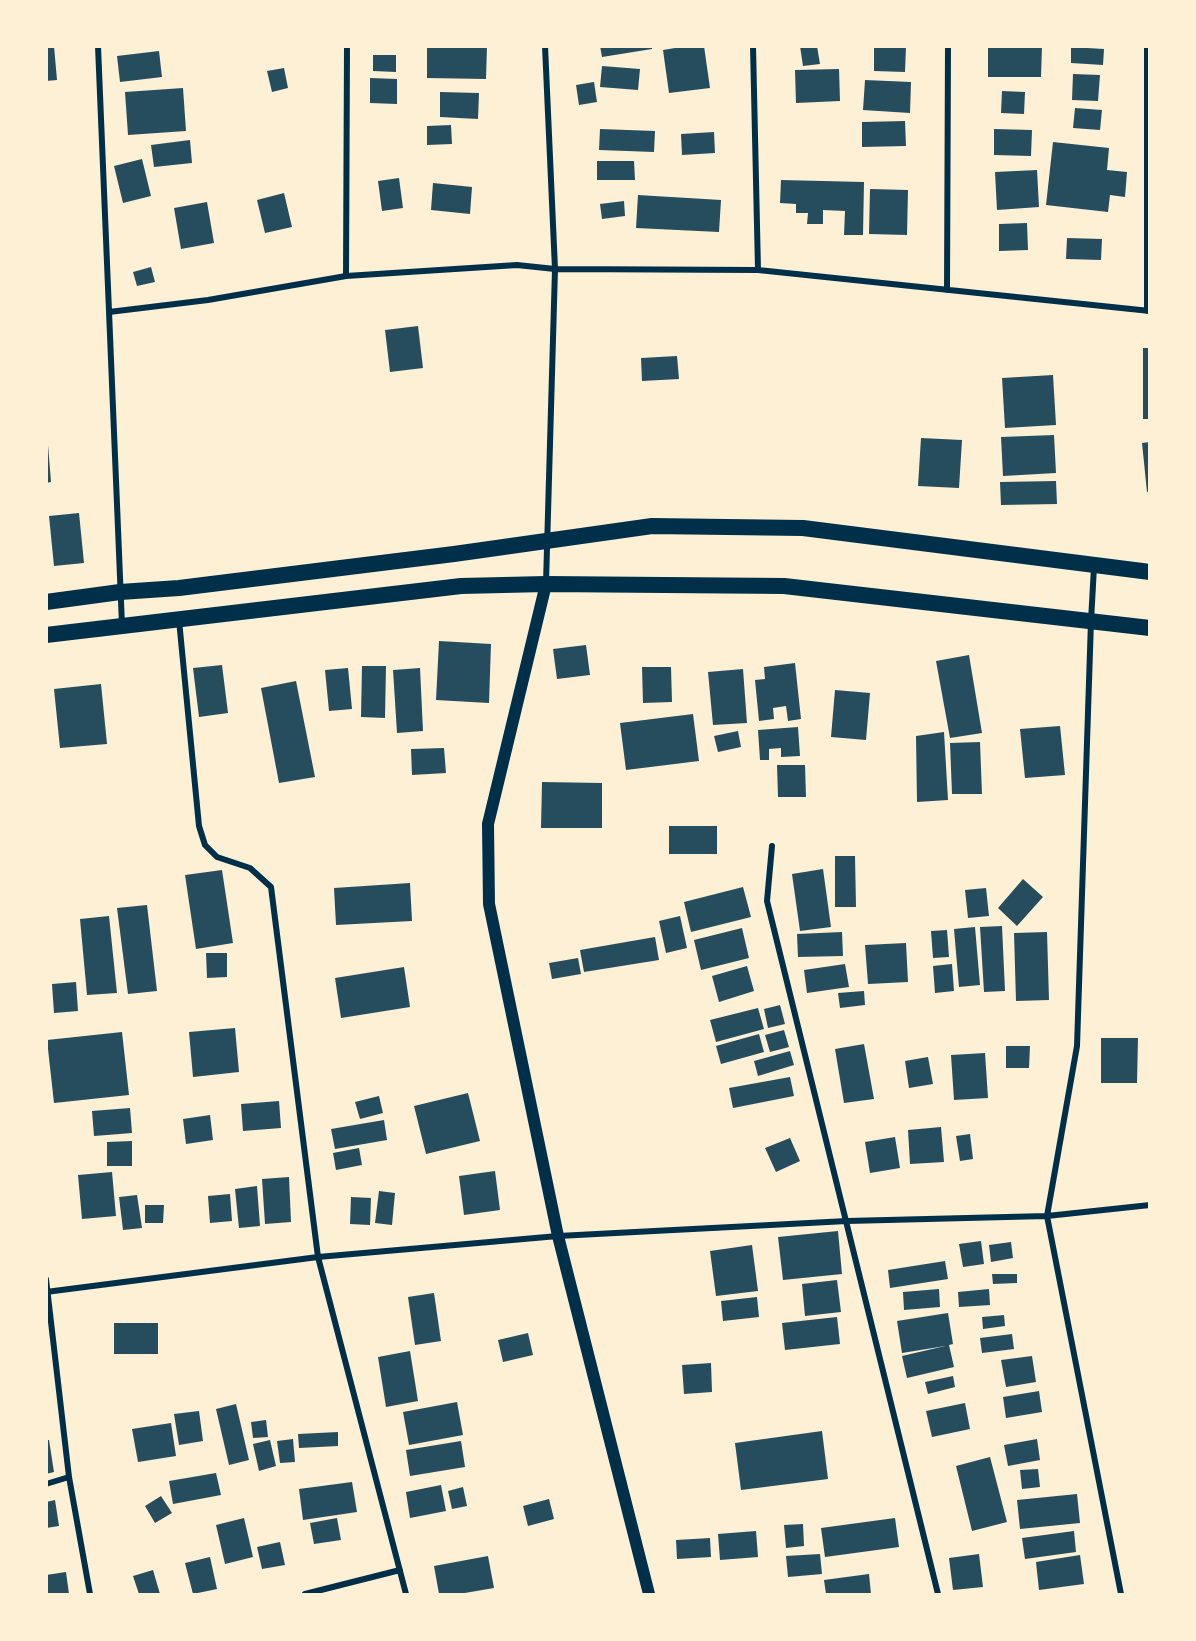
<!DOCTYPE html>
<html>
<head>
<meta charset="utf-8">
<style>
  body { margin:0 }
  #map { position:relative; width:1196px; height:1641px; overflow:hidden; background:#fdf0d5; font-family:Manrope,sans-serif }
  canvas { display:block }
  .frame { position:absolute; inset:0; border:48px solid #fdf0d5; pointer-events:none }
</style>
</head>
<body>
<div id="map">
<canvas width="1196" height="1641"></canvas>
<div class="frame"></div>
</div>
<script>
const g = document.querySelector('canvas').getContext('2d');
g.lineJoin = 'round';
function paint(path, color) { g.fillStyle = color; g.fill(path, 'evenodd'); }
const toPath = rows => new Path2D(rows.map(r => 'M' + r).join(''));
function stroke(path, color, width, dash) { g.strokeStyle = color; g.lineWidth = width; g.lineCap = dash ? 'butt' : 'round'; g.setLineDash(dash || []); g.stroke(path); }
const building = toPath([
  [46,46,54,46,57,80,46,81],
  [427,46,487,46,486,79,427,78],
  [600,46,652,46,652,49,602,57],
  [687,46,704,46,710,88,669,93,663,50],
  [800,46,817,46,820,64,803,66],
  [874,46,906,46,905,72,874,71],
  [988,46,1042,46,1041,77,988,77],
  [1071,47,1104,49,1103,65,1071,63],
  [159,51,162,77,120,82,117,56],
  [373,55,396,55,396,72,373,71],
  [602,66,640,69,638,90,600,87],
  [284,68,288,88,272,92,267,71],
  [839,69,840,101,796,103,795,70],
  [1073,74,1100,75,1098,101,1072,100],
  [370,78,397,79,397,104,370,103],
  [865,80,911,82,910,113,863,110],
  [594,82,597,102,579,105,576,85],
  [183,88,186,131,128,135,125,92],
  [1002,91,1025,92,1024,114,1001,113],
  [440,92,479,93,478,119,440,117],
  [1075,108,1102,110,1100,130,1073,128],
  [905,121,906,146,862,147,862,122],
  [451,125,452,144,427,145,427,126],
  [600,129,655,131,654,152,599,150],
  [994,129,1032,130,1031,156,994,155],
  [714,132,715,153,682,155,681,134],
  [190,140,192,163,154,167,151,145],
  [1053,142,1109,148,1107,170,1127,172,1125,197,1110,195,1108,212,1046,205],
  [142,159,151,196,123,203,114,166],
  [597,161,634,161,635,180,597,180],
  [1037,170,1039,207,997,210,995,172],
  [399,178,403,208,382,211,378,181],
  [781,180,864,182,863,235,844,235,845,211,823,210,823,224,807,224,808,213,796,213,796,204,780,203],
  [433,183,472,187,470,214,431,210],
  [870,189,908,190,907,235,869,234],
  [284,193,292,227,265,233,257,200],
  [638,195,721,200,719,232,636,228],
  [624,201,625,216,602,219,600,204],
  [207,202,214,243,181,249,174,208],
  [1027,223,1028,250,999,251,999,224],
  [1067,238,1102,239,1101,260,1066,259],
  [151,267,155,282,137,286,133,272],
  [418,326,423,368,390,372,385,330],
  [1143,348,1150,348,1150,419,1143,419],
  [677,356,679,379,642,381,641,358],
  [1053,375,1056,425,1005,428,1002,378],
  [1054,435,1056,473,1003,476,1001,437],
  [921,438,962,440,959,488,918,486],
  [1150,442,1150,491,1147,492,1142,443],
  [46,445,48,445,51,482,46,483],
  [1056,481,1057,504,1001,505,1000,482],
  [79,513,84,563,54,566,49,516],
  [439,641,491,644,489,703,436,700],
  [586,645,590,675,557,679,553,649],
  [969,655,982,733,950,738,936,661],
  [795,663,801,719,788,721,786,706,773,708,774,719,759,721,755,680,765,679,764,667],
  [222,665,228,713,199,717,193,668],
  [362,666,386,666,385,718,361,717],
  [642,667,671,667,672,702,643,703],
  [348,668,352,709,329,711,325,670],
  [420,668,423,731,397,733,393,670],
  [743,669,747,723,713,725,708,672],
  [296,681,315,777,279,783,261,688],
  [101,684,107,744,60,748,54,689],
  [835,690,870,693,866,740,831,737],
  [693,714,699,761,626,770,620,723],
  [1060,726,1065,775,1025,778,1020,729],
  [798,727,800,756,781,757,781,748,769,749,769,760,760,760,758,730],
  [738,731,741,747,718,752,714,736],
  [944,732,948,800,917,802,916,736],
  [980,742,982,794,952,794,950,743],
  [444,748,446,773,412,775,411,749],
  [777,765,805,765,806,797,778,797],
  [542,782,602,783,602,828,541,828],
  [669,826,717,826,717,854,669,854],
  [835,856,855,856,856,907,835,907],
  [823,869,831,927,800,931,792,874],
  [222,870,233,943,196,949,185,875],
  [1023,879,1043,897,1017,926,998,908],
  [410,883,412,921,336,925,334,888],
  [743,887,751,917,691,932,684,902],
  [986,888,989,916,968,918,965,890],
  [147,905,157,991,128,994,117,908],
  [109,916,117,993,87,995,80,919],
  [680,916,687,948,666,953,659,921],
  [1002,926,1005,991,984,992,980,927],
  [975,927,980,985,959,987,954,929],
  [742,928,749,958,701,970,694,940],
  [947,930,949,957,933,958,931,931],
  [842,932,843,956,798,957,797,934],
  [1047,932,1049,1000,1016,1001,1014,933],
  [655,937,659,960,584,972,580,950],
  [906,943,908,982,868,984,865,945],
  [206,953,227,953,227,977,207,978],
  [578,958,581,974,552,979,549,963],
  [845,964,849,987,807,993,804,970],
  [952,964,954,991,935,993,933,966],
  [747,966,754,991,719,1002,712,976],
  [404,967,410,1007,341,1018,335,978],
  [76,982,78,1011,54,1013,52,984],
  [864,991,865,1005,840,1008,838,993],
  [780,1005,785,1024,768,1028,764,1009],
  [758,1008,764,1029,716,1042,710,1020],
  [235,1028,239,1072,193,1077,189,1032],
  [784,1030,789,1047,770,1052,765,1035],
  [122,1032,129,1095,54,1103,47,1040],
  [759,1034,764,1052,721,1064,716,1046],
  [1101,1038,1138,1038,1137,1083,1101,1083],
  [864,1044,874,1099,844,1103,835,1049],
  [1006,1046,1030,1046,1029,1068,1006,1068],
  [790,1051,794,1065,758,1076,754,1061],
  [985,1053,988,1098,954,1100,951,1055],
  [928,1057,933,1084,909,1088,905,1061],
  [790,1077,794,1096,733,1108,729,1088],
  [468,1093,480,1141,426,1154,414,1106],
  [379,1096,383,1113,360,1119,355,1102],
  [279,1101,281,1128,243,1131,241,1104],
  [130,1108,132,1133,94,1136,92,1111],
  [210,1115,213,1140,186,1144,183,1119],
  [384,1120,387,1140,335,1149,331,1129],
  [941,1127,944,1162,910,1164,908,1130],
  [970,1134,973,1159,960,1161,956,1136],
  [895,1137,900,1168,870,1173,865,1142],
  [790,1138,800,1161,776,1172,765,1148],
  [132,1141,132,1166,107,1166,107,1142],
  [359,1148,362,1165,336,1170,333,1153],
  [495,1171,500,1210,464,1215,459,1176],
  [112,1172,116,1216,82,1219,78,1175],
  [289,1177,291,1222,265,1224,262,1179],
  [257,1186,260,1226,239,1228,235,1189],
  [379,1191,395,1193,392,1225,375,1223],
  [230,1194,232,1221,210,1223,208,1196],
  [137,1195,142,1228,123,1230,119,1197],
  [351,1197,371,1198,370,1225,350,1224],
  [145,1205,164,1205,163,1223,145,1223],
  [838,1231,842,1274,783,1280,778,1237],
  [981,1241,984,1264,963,1267,959,1244],
  [1011,1242,1013,1258,991,1262,989,1245],
  [752,1245,758,1291,716,1296,710,1251],
  [945,1261,948,1279,890,1288,888,1270],
  [992,1274,1017,1274,1017,1283,993,1284],
  [837,1280,841,1312,805,1316,802,1284],
  [939,1289,940,1307,904,1310,903,1292],
  [989,1289,990,1305,959,1307,958,1292],
  [434,1293,441,1341,415,1345,408,1297],
  [757,1297,759,1317,723,1321,721,1301],
  [948,1313,953,1344,949,1345,954,1367,907,1378,902,1356,945,1346,902,1353,897,1321],
  [1004,1315,1005,1326,983,1329,982,1317],
  [837,1317,840,1344,785,1350,782,1323],
  [114,1323,158,1323,158,1354,114,1354],
  [528,1333,533,1355,503,1362,498,1340],
  [1012,1334,1014,1349,982,1353,980,1338],
  [410,1351,418,1401,386,1407,378,1357],
  [1032,1356,1036,1382,1006,1387,1001,1360],
  [711,1363,712,1392,684,1394,682,1365],
  [953,1376,955,1387,928,1394,925,1382],
  [1039,1391,1042,1412,1006,1418,1003,1397],
  [457,1402,463,1435,409,1445,403,1412],
  [965,1403,970,1429,932,1437,926,1411],
  [236,1404,249,1460,229,1465,216,1409],
  [199,1411,203,1441,179,1445,174,1414],
  [266,1420,268,1437,253,1438,251,1422],
  [171,1423,176,1456,138,1462,132,1429],
  [822,1431,828,1479,741,1490,735,1443],
  [338,1432,338,1446,299,1448,298,1434],
  [293,1439,295,1462,280,1463,277,1441],
  [1037,1439,1040,1460,1008,1466,1004,1445],
  [46,1440,49,1440,54,1472,46,1474],
  [270,1440,276,1466,259,1471,253,1444],
  [461,1441,465,1467,410,1476,406,1450],
  [990,1457,1007,1522,972,1531,956,1466],
  [1038,1469,1040,1487,1022,1489,1020,1470],
  [216,1473,221,1495,173,1504,169,1481],
  [352,1482,357,1512,303,1520,299,1489],
  [441,1485,446,1511,410,1518,406,1492],
  [463,1487,467,1506,452,1509,448,1491],
  [1077,1494,1080,1523,1020,1529,1017,1500],
  [161,1496,172,1513,155,1523,145,1506],
  [549,1499,554,1519,528,1526,523,1506],
  [55,1500,59,1526,46,1528,46,1502],
  [244,1518,253,1557,225,1564,216,1525],
  [337,1518,341,1540,314,1544,310,1523],
  [895,1518,899,1547,825,1557,821,1528],
  [803,1524,804,1546,786,1548,784,1525],
  [756,1531,758,1557,720,1560,718,1534],
  [1074,1531,1076,1552,1025,1559,1022,1538],
  [710,1538,711,1557,677,1559,676,1540],
  [280,1542,285,1565,262,1569,257,1547],
  [820,1554,822,1574,788,1577,786,1556],
  [979,1554,983,1587,953,1590,949,1558],
  [1080,1555,1084,1584,1039,1590,1036,1562],
  [488,1556,494,1588,459,1594,439,1594,434,1566],
  [210,1557,217,1589,193,1594,185,1563],
  [153,1570,160,1594,139,1594,133,1576],
  [66,1572,69,1594,46,1594,46,1575],
  [869,1574,871,1594,826,1594,824,1580]
]);
const minor = toPath([
  [98,46,122,625],
  [545,46,555,269,546,583],
  [753,46,758,270],
  [1147,46,1147,311],
  [346,276,347,46],
  [947,290,948,46],
  [109,312,208,300,346,276,517,265,555,269,758,270,1150,311],
  [1094,567,1091,621,1077,1046,1047,1216,1121,1594],
  [179,620,199,826,205,845,217,857,250,868,271,887,318,1257,406,1594],
  [772,846,767,901,938,1594],
  [46,1279,69,1477,90,1594],
  [46,1292,318,1257,558,1236,847,1221,1047,1216,1150,1205],
  [46,1484,69,1477],
  [305,1594,400,1570]
]);
const secondary = toPath([
  [546,584,488,824,489,904,558,1236,649,1594]
]);
const trunk = toPath([
  [46,602,120,592,179,588,454,554,652,526,803,528,1150,572],
  [46,635,461,586,546,584,784,586,1150,628]
]);
paint(building, '#264d5e');
stroke(minor, '#003049', 6);
stroke(secondary, '#003049', 12);
stroke(trunk, '#003049', 16);
</script>
</body>
</html>
